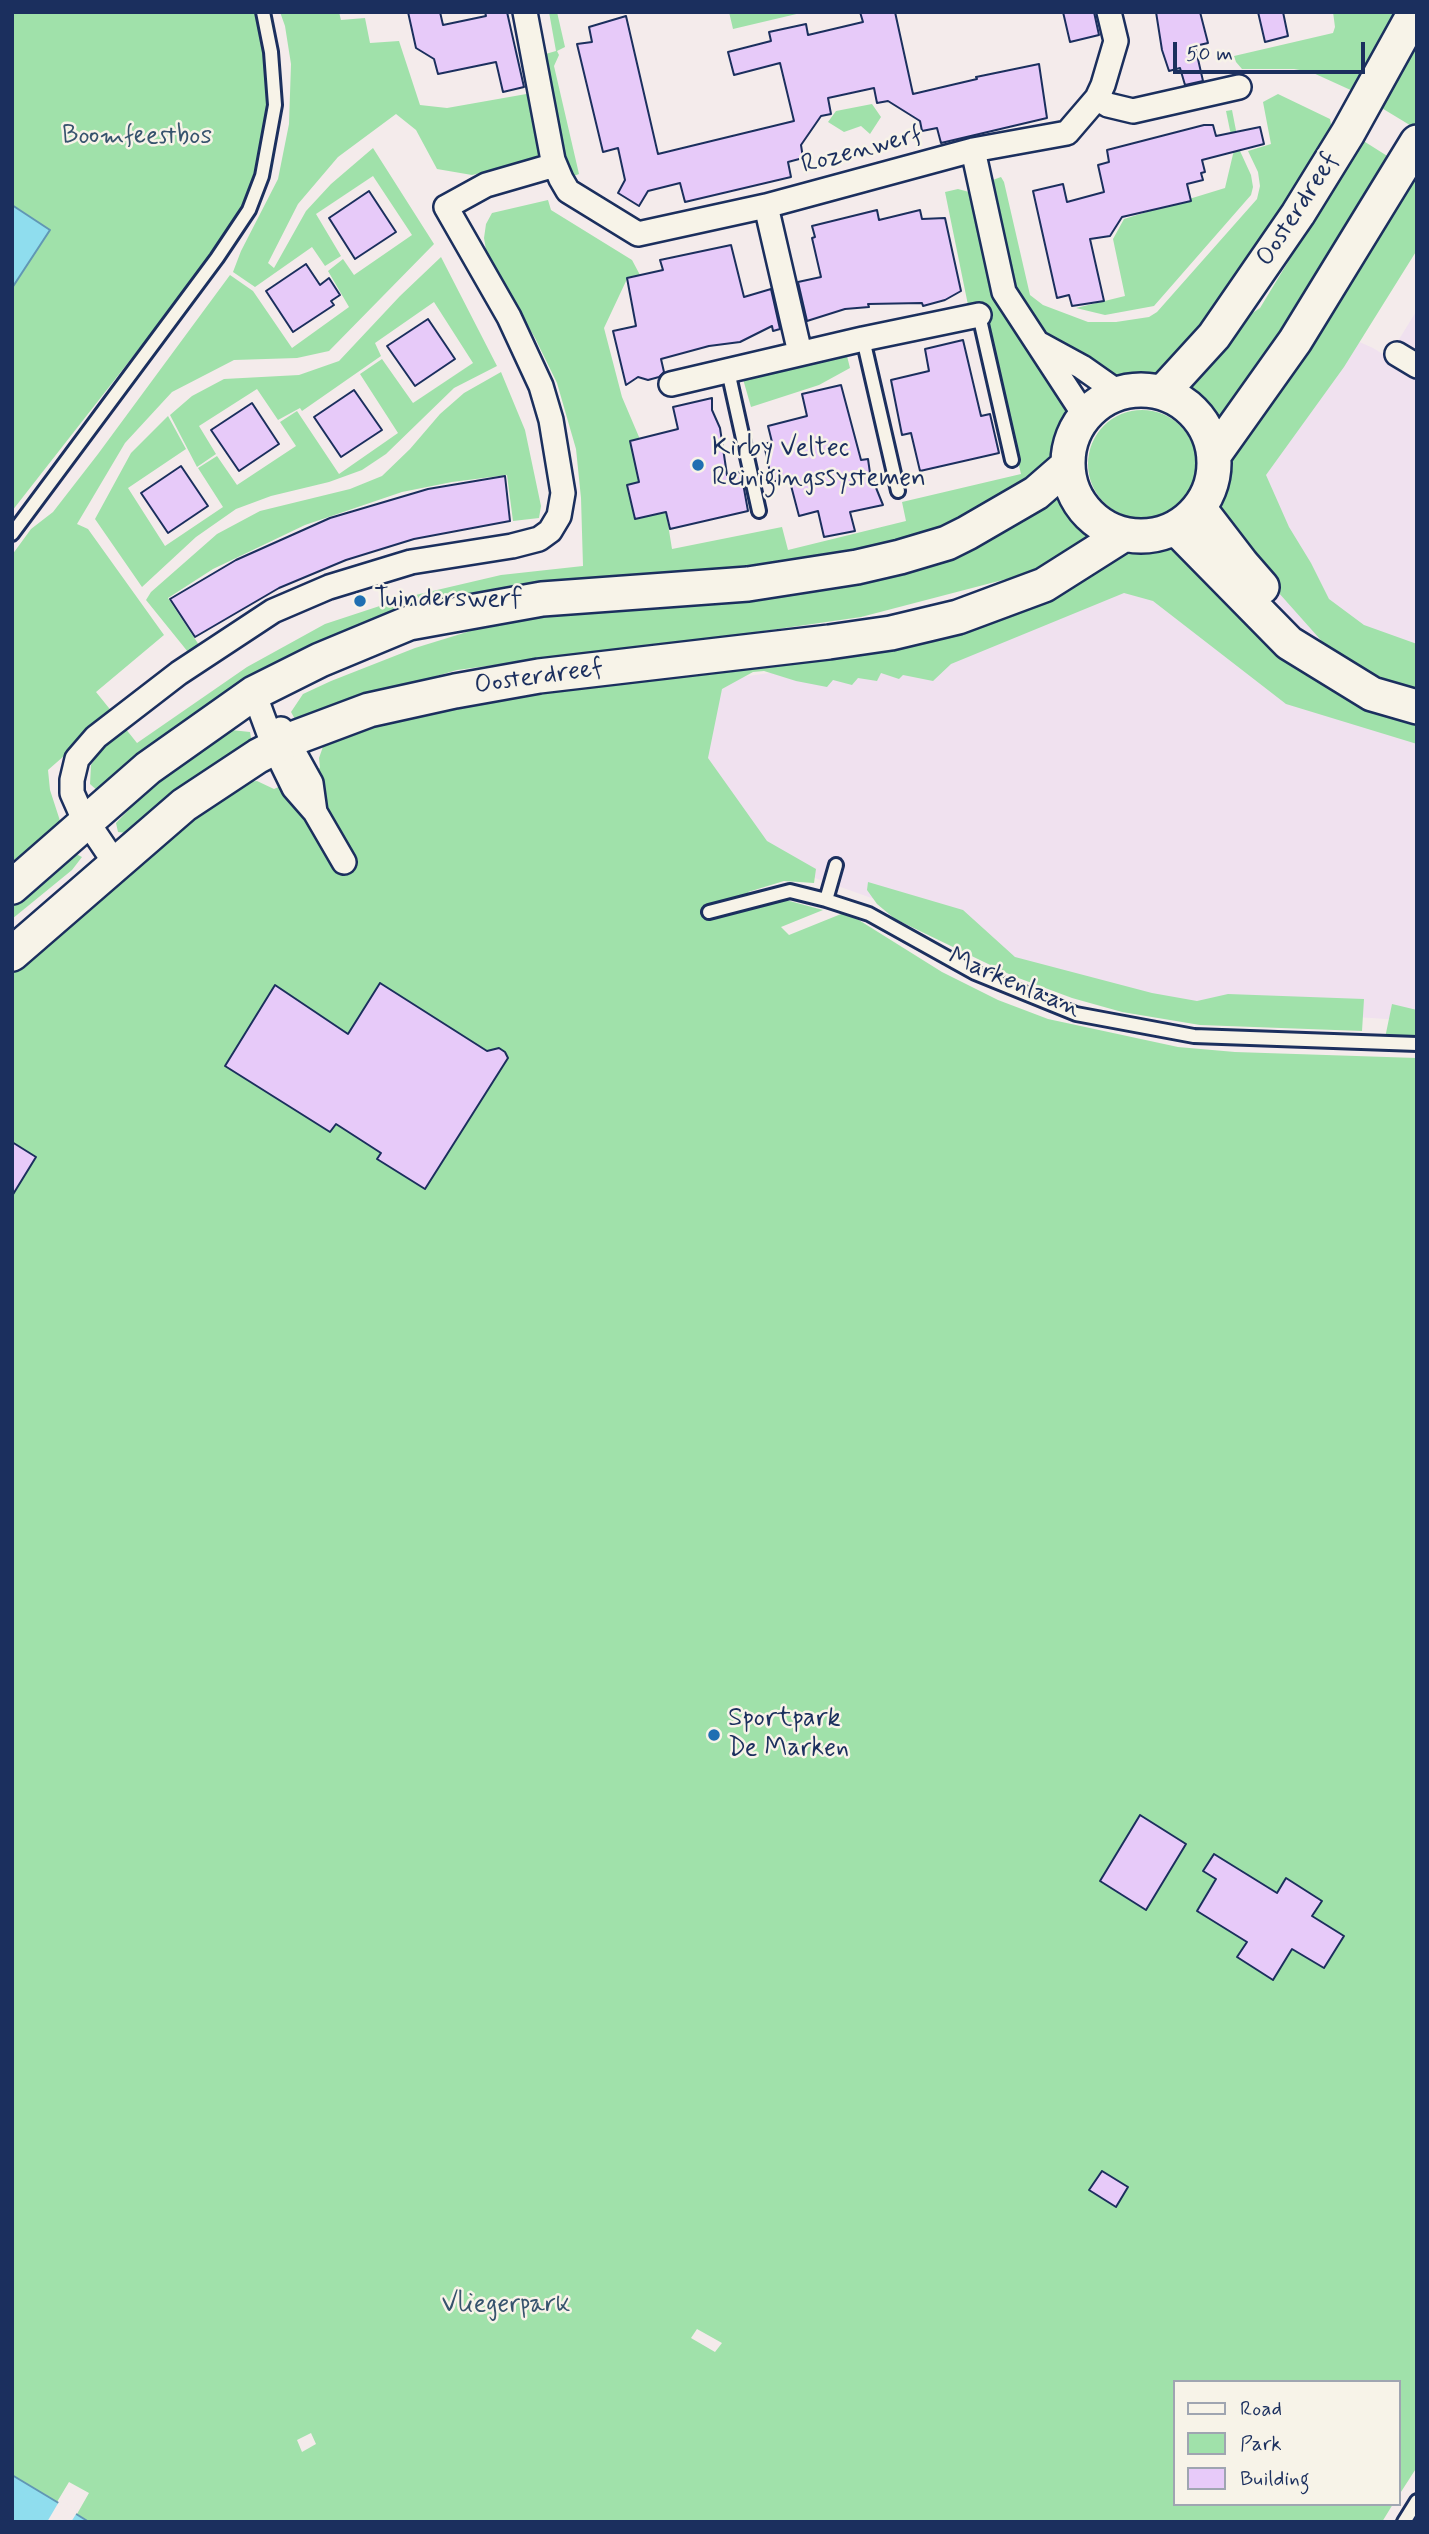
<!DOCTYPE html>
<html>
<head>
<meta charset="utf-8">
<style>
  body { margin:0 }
  #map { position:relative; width:1429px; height:2534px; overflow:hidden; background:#f4ebeb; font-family:Mynerve,sans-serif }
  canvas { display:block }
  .frame { position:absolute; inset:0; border:14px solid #1b2f5e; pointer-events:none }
  .legend { position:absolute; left:1173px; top:2380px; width:228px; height:126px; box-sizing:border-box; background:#f7f3e8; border:2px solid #9fa5b1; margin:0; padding:9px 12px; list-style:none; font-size:21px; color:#1b2f5e }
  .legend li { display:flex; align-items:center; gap:14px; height:35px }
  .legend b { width:35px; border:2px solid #9fa5b1 }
  .scale { position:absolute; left:1173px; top:42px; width:192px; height:32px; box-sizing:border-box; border:4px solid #1b2f5e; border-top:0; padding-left:9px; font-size:21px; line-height:24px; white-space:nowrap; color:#1b2f5e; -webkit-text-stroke:5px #f7f3e8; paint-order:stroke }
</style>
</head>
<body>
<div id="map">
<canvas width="1429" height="2534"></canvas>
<div class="frame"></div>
<ul class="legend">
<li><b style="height:9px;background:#f7f3e8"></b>Road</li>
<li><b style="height:19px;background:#a0e1aa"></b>Park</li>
<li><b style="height:19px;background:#e7caf9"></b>Building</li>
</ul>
<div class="scale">50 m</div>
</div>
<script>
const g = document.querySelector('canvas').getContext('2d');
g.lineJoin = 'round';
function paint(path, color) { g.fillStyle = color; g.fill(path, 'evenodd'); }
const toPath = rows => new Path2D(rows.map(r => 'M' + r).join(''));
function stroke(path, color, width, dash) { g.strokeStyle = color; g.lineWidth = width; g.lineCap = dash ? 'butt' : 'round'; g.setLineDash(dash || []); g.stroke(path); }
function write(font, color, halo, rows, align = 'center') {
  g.font = font + ' Mynerve,sans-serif'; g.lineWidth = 5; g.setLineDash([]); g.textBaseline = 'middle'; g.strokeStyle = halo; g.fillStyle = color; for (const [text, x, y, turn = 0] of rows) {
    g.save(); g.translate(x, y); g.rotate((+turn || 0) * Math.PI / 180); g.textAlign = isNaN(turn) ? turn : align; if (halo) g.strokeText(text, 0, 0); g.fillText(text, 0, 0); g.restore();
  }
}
const built = toPath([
  [1417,310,1417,352,1398,341],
  [1337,332,1373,348,1417,375,1417,697,1332,660,1198,536,1240,496],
  [1172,567,1417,725,1417,1021,1309,1014,1190,1012,1037,976,934,920,747,854,675,737,685,685,930,650]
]);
const green = toPath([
  [12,12,256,12,266,71,268,145,262,177,199,272,12,511,12,288,50,230,12,205],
  [280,12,339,12,341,20,365,18,370,43,399,41,420,105,447,108,532,93,546,157,472,175,437,169,416,130,396,114,338,157,298,204,268,263,274,268,306,211,331,184,373,148,434,244,329,351,297,358,234,360,172,392,125,443,77,524,88,529,164,635,96,692,113,713,48,770,50,790,63,830,12,873,12,555,31,529,53,512,98,454,230,275,253,291,292,348,349,307,328,271,343,259,354,275,412,235,373,176,316,214,341,256,325,266,312,247,255,287,233,272,241,251,278,179,289,124,291,64,285,26],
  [549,12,557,12,565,47,557,51,559,55,554,66,579,174,571,177,565,165,542,55,556,51],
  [729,12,805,12,733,29],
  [1333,12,1404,12,1355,92,1311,72,1294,69,1242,69,1236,62,1234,56,1333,33,1335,27],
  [1417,46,1417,121,1413,127,1380,107],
  [1278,94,1330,119,1333,135,1277,227,1163,375,1114,378,1027,319,1014,288,990,181,1001,177,1004,182,1030,295,1043,305,1088,322,1116,322,1149,317,1157,312,1257,199,1260,186,1258,172,1248,151,1271,144,1263,102],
  [872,104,881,117,870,134,861,126,844,132,828,122,836,111],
  [1232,110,1240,151,1251,175,1253,187,1251,195,1154,306,1105,315,1076,308,1125,296,1113,239,1124,219,1225,188,1234,150,1226,111],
  [1362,140,1392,159,1308,299,1223,421,1202,398,1187,386,1231,327,1260,308],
  [1417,169,1417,250,1344,367,1266,475,1289,527,1311,563,1329,599,1364,625,1417,644,1417,690,1382,680,1355,668,1327,647,1278,592,1217,513,1227,480,1229,453],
  [958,189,969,192,975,204,995,294,1058,396,1073,408,1075,418,1063,445,1059,464,967,519,872,549,784,564,502,588,343,631,296,655,100,793,90,784,91,765,100,752,125,728,137,743,247,667,325,624,407,597,501,575,583,566,581,498,576,449,557,383,535,338,487,256,484,238,486,224,492,213,548,200,551,210,632,260,640,275,627,279,604,328,622,397,639,437,652,493,666,512,672,549,782,527,788,550,906,521,902,502,1021,474,983,315,968,305,945,192],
  [441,257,497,366,454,388,386,454,362,470,329,482,271,496,236,509,196,537,142,587,95,519,131,453,168,416,186,449,128,488,165,546,223,507,198,468,217,456,237,485,296,446,280,422,297,411,339,474,398,433,360,374,382,359,413,403,473,363,434,302,375,343,381,356,302,411,300,408,278,420,257,389,199,426,216,454,197,467,170,415,192,396,224,379,299,375,339,361,400,296],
  [847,356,850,368,819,385,751,407,743,379],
  [501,372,525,430,541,506,539,518,513,521,507,475,452,482,402,492,305,525,213,569,168,598,199,645,188,652,146,600,151,592,217,534,260,511,350,489,382,476,410,449,440,414,464,393],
  '1088 464a54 54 0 1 1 108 0a54 54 0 1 1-108 0Z',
  [1063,496,1080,522,1096,537,1056,563,1018,576,861,617,722,637,602,651,457,670,314,712,296,721,291,712,303,694,331,681,415,648,493,624,997,528],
  [1163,548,1179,552,1417,717,1417,744,1286,704,1153,601,1124,593,951,664,933,681,903,675,899,679,881,673,877,681,858,678,852,685,833,680,827,687,796,681,764,671,753,672,722,689,708,758,767,841,816,869,814,883,784,881,748,892,757,902,771,896,823,910,781,927,789,935,846,912,942,972,998,1000,1048,1019,1178,1047,1235,1052,1417,1058,1417,2467,1399,2495,1399,2382,1175,2382,1175,2504,1393,2504,1382,2522,89,2522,77,2514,89,2493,69,2482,57,2502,12,2475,12,969,198,811,246,782,257,781,274,789,320,768,319,758,325,741,468,694,785,660,1132,549,1150,551],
  [697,2329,722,2343,715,2352,691,2338],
  [311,2433,316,2444,302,2452,297,2440],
  [231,730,250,732,252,744,127,833,118,832,116,823,142,796,173,768],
  [76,854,82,857,72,870,12,919,12,902,69,856],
  [868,882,963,910,1015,957,1152,993,1197,1001,1228,994,1364,999,1362,1031,1200,1025,1122,1012,1072,998,1013,976,895,919,877,904,867,890],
  [1392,1004,1417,1010,1417,1038,1385,1038]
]);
const water = toPath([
  [12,205,50,230,12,288,12,205],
  [12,2475,57,2502,89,2522,12,2522,12,2475]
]);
const pier = toPath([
  [60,2500,78,2511,71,2522,47,2522]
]);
const building = toPath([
  [408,12,440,12,443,25,486,16,485,12,507,12,524,87,503,92,496,62,438,74,434,59,416,48,408,12],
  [860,12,895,12,913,94,977,79,976,77,1039,64,1047,118,941,143,937,128,922,131,920,121,888,101,877,103,874,88,828,98,831,114,821,116,801,145,803,158,788,162,791,177,685,202,680,183,648,191,639,206,618,193,625,180,618,148,603,152,577,44,592,42,589,27,626,16,658,154,794,121,780,63,734,75,728,52,771,41,769,32,806,24,808,35,863,22,860,12],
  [1063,12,1094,12,1099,35,1070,42,1063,12],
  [1156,12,1200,12,1208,43,1195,46,1203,81,1185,85,1180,68,1169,71,1162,50,1156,12],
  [1258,12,1283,12,1288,36,1265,42,1258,12],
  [1204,125,1213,125,1216,136,1260,127,1264,144,1202,160,1205,172,1201,173,1203,180,1187,184,1191,201,1122,217,1110,236,1090,239,1104,301,1072,306,1069,295,1057,298,1033,191,1063,184,1067,202,1104,192,1098,165,1109,162,1107,150,1204,125],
  [369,191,396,232,355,259,329,218,369,191],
  [877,210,879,220,920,210,922,219,945,218,961,291,945,300,923,306,922,303,868,304,869,307,845,309,807,321,798,282,821,277,812,238,815,237,812,226,877,210],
  [731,245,744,297,771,289,780,329,773,331,772,326,740,342,709,346,661,359,664,372,659,377,648,380,638,377,626,385,613,331,636,326,627,278,663,270,660,260,731,245],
  [306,264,320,285,329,278,340,295,331,301,334,305,293,332,266,291,306,264],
  [428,319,455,359,415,386,387,346,428,319],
  [963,340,981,416,990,414,999,453,920,471,911,433,902,435,891,380,929,371,925,349,963,340],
  [841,385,861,460,868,459,870,473,883,505,850,512,855,531,824,537,818,511,799,516,789,478,772,482,764,444,772,442,768,426,807,416,802,394,841,385],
  [354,390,382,430,341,457,314,417,354,390],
  [712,398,712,410,720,428,727,475,741,472,748,511,670,529,666,512,635,519,627,485,639,482,630,441,678,429,673,407,712,398],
  [252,403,279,444,239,471,211,430,252,403],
  [181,466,208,506,168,533,141,493,181,466],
  [505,476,510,521,414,539,346,560,279,588,195,637,170,599,236,560,330,518,428,489,505,476],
  [380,983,487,1051,499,1048,505,1052,508,1058,425,1189,377,1159,381,1153,336,1124,330,1132,225,1066,275,985,348,1034,380,983],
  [12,1142,36,1157,12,1196,12,1142],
  [1140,1815,1186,1844,1146,1910,1100,1881,1140,1815],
  [1214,1854,1277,1893,1286,1878,1322,1901,1312,1916,1344,1936,1324,1968,1292,1949,1273,1980,1237,1957,1247,1942,1197,1911,1216,1879,1203,1871,1214,1854],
  [1102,2171,1128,2187,1116,2207,1089,2190,1102,2171]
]);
const lane = toPath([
  [979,315,1012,460],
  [863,339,898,491],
  [728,371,759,511],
  [12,534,217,258,249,210,262,176,275,105,271,52,263,12],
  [826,900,836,865],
  [709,912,790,891,826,900,869,914,975,973,1076,1014,1194,1036,1417,1044],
  [1404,2522,1417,2501]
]);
const street = toPath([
  [525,12,553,160,561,179,568,191,638,234,766,206,973,150,1067,133,1097,98,1103,85,1116,41,1109,12],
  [1097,98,1108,105,1133,111,1239,87],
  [973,150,1004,292,1085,416],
  [766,206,800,353],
  [1038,343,1082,367,1119,393],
  [1397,354,1417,366],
  [671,384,863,339,979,315],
  [254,693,274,747,294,788,315,812,344,862],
  [281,729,311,783,315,812],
  [115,863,80,811,72,793,72,780,77,759,96,737,179,673,273,611,329,587,411,562,512,546,539,539,550,531,559,516,563,493,551,420,541,386,509,317,446,207,486,185,555,165]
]);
const secondary = toPath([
  '1068 463a73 73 0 1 1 146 0a73 73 0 1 1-146 0Z',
  [1162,393,1214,336,1298,214,1348,133,1415,12],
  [1214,455,1295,341,1417,142],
  [1199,508,1242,564,1262,587],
  [1176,528,1289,643,1372,694,1417,707],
  [12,887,148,768,254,693,320,660,409,623,542,599,748,584,857,567,900,557,947,543,967,533,1036,493,1067,466],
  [12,954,184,805,258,756,289,740,369,710,455,691,539,676,829,642,891,633,958,617,1044,585,1123,535]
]);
const markers = [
  [698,465,7,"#1f6fb2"],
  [360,601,7,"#1f6fb2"],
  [714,1735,7,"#1f6fb2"]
];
const parkNames = [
  ["Boomfeestbos",137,138],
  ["Vliegerpark",506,2306]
];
const streetNames = [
  ["Rozenwerf",862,151,-15],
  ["Oosterdreef",1299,210,-57],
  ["Oosterdreef",539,678,-8],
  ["Markenlaan",1014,984,23]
];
const poiNames = [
  ["Kirby Veltec",712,450],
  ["Reinigingssystemen",712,480],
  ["Tuinderswerf",374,601],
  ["Sportpark",728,1720],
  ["De Marken",728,1750]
];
paint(built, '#f0e1ef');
paint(green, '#a0e1aa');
paint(water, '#8fddee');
stroke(water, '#6197b4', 2);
paint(pier, '#f4ebeb');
paint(building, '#e7caf9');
stroke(building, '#1b2f5e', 2);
stroke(lane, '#1b2f5e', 18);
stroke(street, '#1b2f5e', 28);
stroke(secondary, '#1b2f5e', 38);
stroke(lane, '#f7f3e8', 12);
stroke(street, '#f7f3e8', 23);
stroke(secondary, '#f7f3e8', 33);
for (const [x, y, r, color] of markers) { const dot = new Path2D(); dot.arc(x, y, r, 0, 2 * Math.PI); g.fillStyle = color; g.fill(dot); stroke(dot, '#f7f3e8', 2.5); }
write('26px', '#36536d', '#f7f3e8', parkNames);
write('26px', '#1b2f5e', '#f7f3e8', streetNames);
write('26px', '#1b2f5e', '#f7f3e8', poiNames, 'left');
</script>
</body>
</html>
